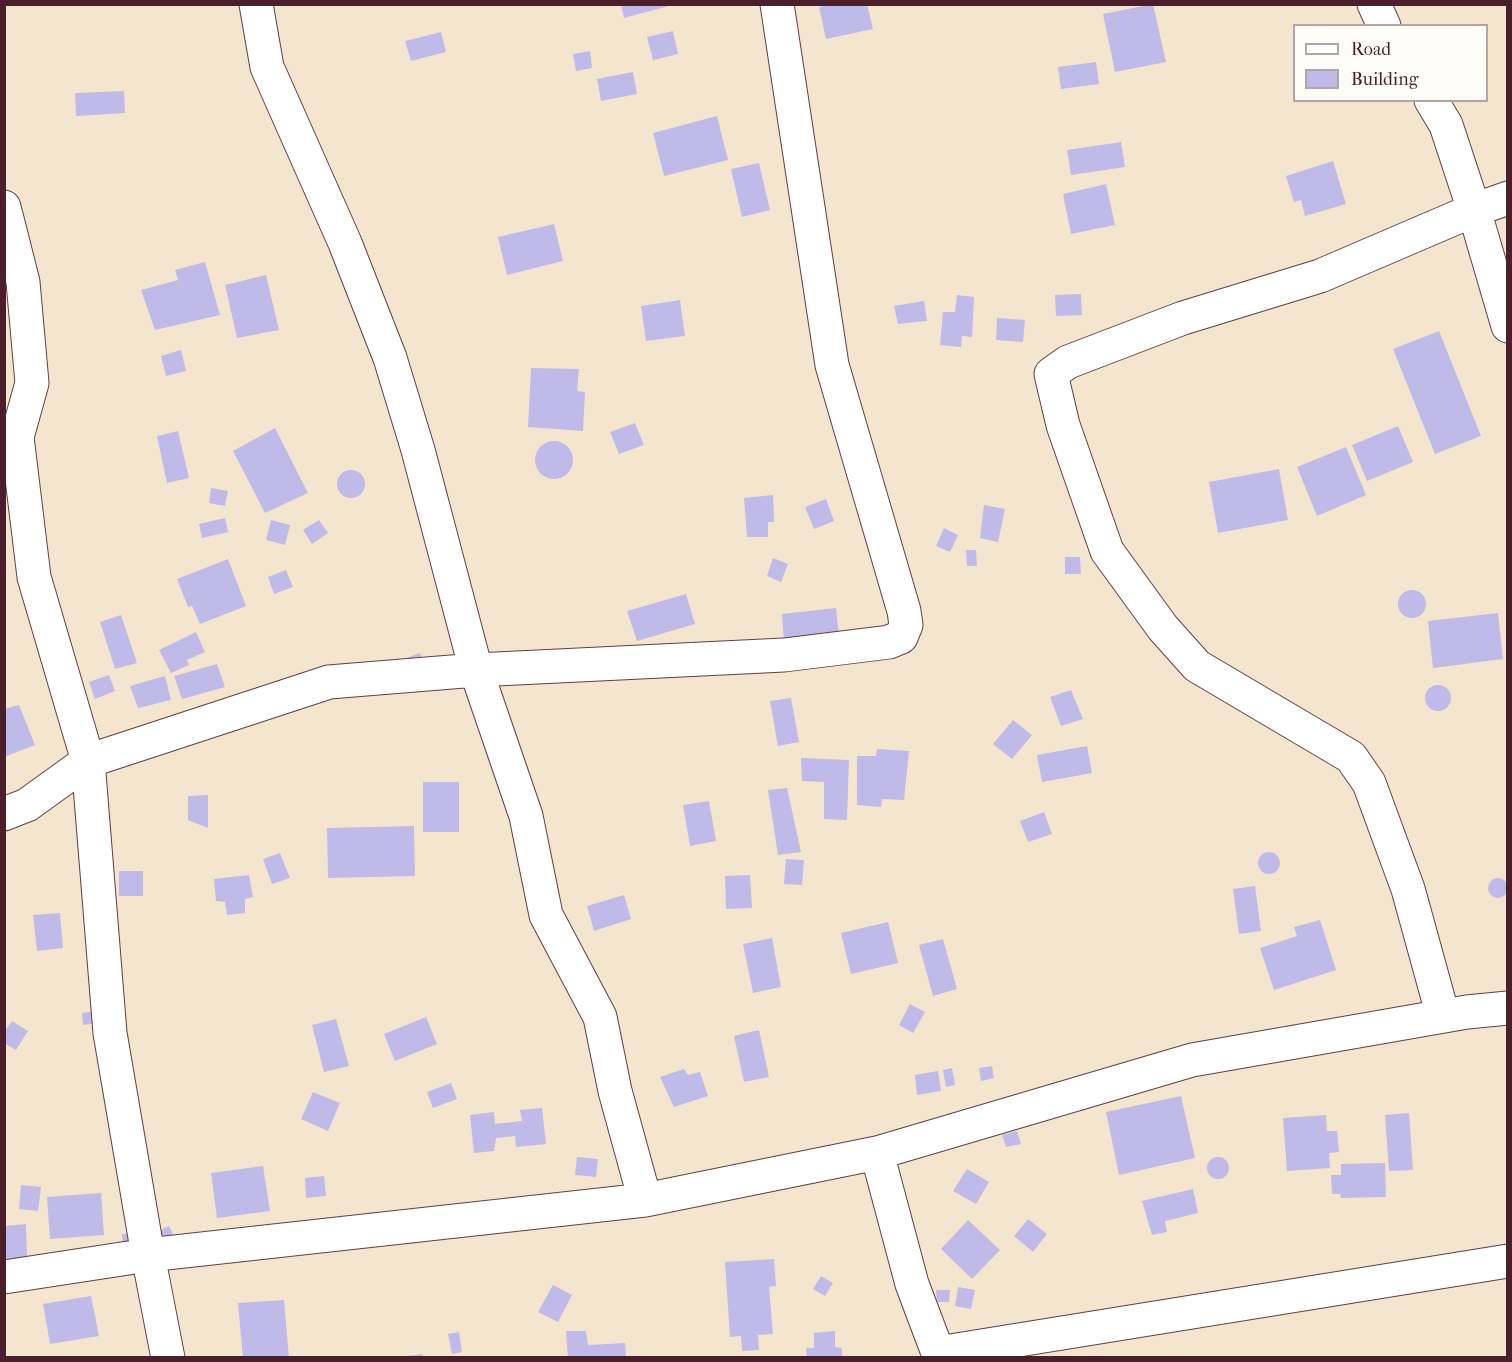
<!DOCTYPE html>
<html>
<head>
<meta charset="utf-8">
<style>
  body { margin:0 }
  #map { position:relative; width:1512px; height:1362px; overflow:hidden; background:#f4e6ce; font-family:"IM FELL French Canon",serif }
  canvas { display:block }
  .frame { position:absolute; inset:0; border:6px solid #4a1f2b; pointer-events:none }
  .legend { position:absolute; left:1293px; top:24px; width:195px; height:78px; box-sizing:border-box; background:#fdfcf7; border:2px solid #b5a4a5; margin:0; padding:8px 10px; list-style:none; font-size:18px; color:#4a1f2b }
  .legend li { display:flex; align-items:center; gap:12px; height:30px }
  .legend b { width:30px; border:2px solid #b5a4a5 }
</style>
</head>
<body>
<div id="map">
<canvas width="1512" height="1362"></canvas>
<div class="frame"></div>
<ul class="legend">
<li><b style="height:8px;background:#fff"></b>Road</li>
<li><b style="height:16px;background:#c0bae9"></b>Building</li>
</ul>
</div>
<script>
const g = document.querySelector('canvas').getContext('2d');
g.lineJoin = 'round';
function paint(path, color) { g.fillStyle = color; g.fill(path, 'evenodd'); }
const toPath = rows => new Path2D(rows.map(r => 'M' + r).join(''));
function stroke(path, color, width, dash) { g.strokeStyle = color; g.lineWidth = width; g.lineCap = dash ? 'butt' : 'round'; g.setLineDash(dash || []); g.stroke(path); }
const building = toPath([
  [621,4,673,4,673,5,624,18],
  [831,4,867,4,873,29,826,39,819,7],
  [1153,4,1166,62,1115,72,1103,14],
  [673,31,678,54,653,60,647,37],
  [441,32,446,52,411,61,405,41],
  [590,51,592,68,576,71,573,54],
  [1096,62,1099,84,1061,89,1058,67],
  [633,72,637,94,601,101,597,79],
  [124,91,125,113,76,116,75,93],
  [717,116,728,160,664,176,653,133],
  [1121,142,1125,167,1071,175,1067,150],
  [1333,161,1346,204,1305,216,1301,200,1294,202,1286,176],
  [759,163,770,210,742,217,731,169],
  [1106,184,1115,225,1071,234,1063,194],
  [554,224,563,261,507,275,498,237],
  [205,262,220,315,155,330,141,290,178,280,175,270],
  [266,275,279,330,237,338,225,285],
  [1081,294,1082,315,1056,316,1055,295],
  [957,295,974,297,972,337,962,336,961,347,940,345,943,312,955,312],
  [680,300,685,336,646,341,641,306],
  [924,301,927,321,898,324,894,306],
  [997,318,1025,320,1023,342,996,340],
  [1439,331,1481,436,1435,454,1393,349],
  [181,350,186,371,166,376,161,356],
  [531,368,579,369,577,391,585,392,583,431,528,427],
  [635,423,644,445,619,454,610,432],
  [1398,426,1413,462,1367,481,1352,445],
  [275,428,308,493,265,513,233,451],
  [178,431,189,478,167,483,157,436],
  '535 460a19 19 0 1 1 38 0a19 19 0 1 1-38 0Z',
  [1346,447,1366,495,1317,516,1297,467],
  [1279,469,1288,520,1218,533,1209,482],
  '337 484a14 14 0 1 1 28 0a14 14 0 1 1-28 0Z',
  [211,488,228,491,225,506,209,503],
  [773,495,774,522,768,522,768,537,747,537,744,498],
  [826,499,834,521,814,529,805,507],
  [984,505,1005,509,998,542,980,538],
  [225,518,228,532,202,538,199,524],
  [271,520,290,525,285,545,266,540],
  [319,520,328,533,312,544,303,530],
  [944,528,958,535,950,552,936,546],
  [966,550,976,550,977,566,967,566],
  [1065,557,1080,557,1081,574,1065,574],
  [773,558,788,564,781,582,767,576],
  [228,559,246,606,200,624,192,606,188,607,177,579],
  [286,570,293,587,274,594,268,577],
  '1398 604a14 14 0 1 1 28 0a14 14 0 1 1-28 0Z',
  [686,594,695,624,637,641,627,611],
  [836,608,839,637,784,643,782,614],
  [1498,613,1503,659,1433,668,1428,621],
  [121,615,137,663,115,669,100,622],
  [196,632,205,652,187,660,189,665,171,673,159,650],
  [420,653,423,662,401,660],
  [217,664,225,687,182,699,174,676],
  [109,675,115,691,95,699,89,682],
  [165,676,171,700,138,708,130,686],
  '1425 698a13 13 0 1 1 26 0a13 13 0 1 1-26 0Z',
  [1071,690,1083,719,1061,726,1050,697],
  [791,698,799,742,778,746,770,701],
  [19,705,35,745,4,757,4,709],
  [1013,720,1032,735,1012,759,993,744],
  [1087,746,1092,773,1042,782,1037,755],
  [877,749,909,751,904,800,882,799,881,807,857,805,857,756,876,756],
  [801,758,849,760,847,820,824,819,824,782,802,781],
  [423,782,459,782,459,832,423,832],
  [787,788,801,852,778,855,768,790],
  [208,795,208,828,188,820,188,796],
  [709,801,716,841,690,846,683,805],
  [1044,812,1052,834,1028,842,1020,821],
  [414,826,415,876,328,878,327,828],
  '1258 863a11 11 0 1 1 22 0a11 11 0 1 1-22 0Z',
  [280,853,290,878,272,884,263,859],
  [786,859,804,860,802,885,784,884],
  [119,871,143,871,143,896,119,896],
  [249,875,253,897,245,899,245,913,227,915,225,902,216,901,214,879],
  [750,875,752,908,726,909,725,876],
  '1488 888a10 10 0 1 1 20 0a10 10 0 1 1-20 0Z',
  [1255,886,1261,931,1239,934,1233,889],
  [624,895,631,919,594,931,587,906],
  [60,913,63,948,37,951,33,915],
  [1320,920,1336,970,1274,990,1260,948,1297,936,1294,927],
  [888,922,898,963,851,974,841,933],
  [772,938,781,987,753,993,743,944],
  [943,939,957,989,933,996,919,945],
  [910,1004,925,1012,913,1033,899,1025],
  [97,1011,99,1023,83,1025,82,1013],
  [426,1017,437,1044,395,1061,384,1034],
  [336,1019,349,1066,324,1072,312,1025],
  [12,1021,28,1031,16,1050,4,1043,4,1032],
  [759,1030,769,1077,744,1082,734,1036],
  [992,1066,994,1078,981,1081,979,1068],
  [952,1068,955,1085,946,1087,943,1070],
  [684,1069,688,1075,700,1072,708,1096,674,1107,660,1077],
  [938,1071,941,1091,917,1095,915,1075],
  [451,1083,457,1099,433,1108,427,1092],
  [313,1092,340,1103,328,1131,301,1119],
  [1181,1096,1195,1158,1119,1175,1106,1112],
  [542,1108,546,1144,516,1147,515,1136,496,1138,494,1151,474,1153,470,1115,494,1112,495,1124,522,1121,520,1110],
  [1409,1113,1413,1170,1389,1171,1385,1115],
  [1326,1115,1327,1131,1337,1131,1339,1152,1329,1153,1330,1168,1287,1171,1283,1118],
  [1017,1131,1021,1144,1006,1147,1002,1135],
  [577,1157,598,1159,596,1177,575,1175],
  '1207 1168a11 11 0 1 1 22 0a11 11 0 1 1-22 0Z',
  [1385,1163,1386,1197,1341,1198,1340,1194,1332,1194,1331,1175,1341,1175,1341,1164],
  [263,1166,270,1211,217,1218,211,1173],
  [967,1169,989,1182,976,1204,953,1191],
  [324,1176,326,1196,306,1198,305,1178],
  [21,1185,41,1187,38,1211,19,1209],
  [1193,1189,1198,1213,1165,1221,1167,1232,1152,1235,1142,1201],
  [101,1193,104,1235,50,1239,47,1197],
  [1028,1219,1047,1234,1033,1252,1014,1236],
  [968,1220,1000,1250,972,1279,941,1249],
  [26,1224,27,1257,4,1259,4,1226],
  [169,1226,176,1240,150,1235],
  [122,1234,135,1234,123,1250],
  [774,1259,776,1286,769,1287,773,1334,758,1335,759,1350,742,1351,741,1336,730,1337,725,1262],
  [821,1276,833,1283,825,1296,813,1289],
  [553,1285,572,1295,558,1322,538,1312],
  [958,1287,975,1290,971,1309,955,1306],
  [936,1290,950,1290,949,1302,937,1302],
  [91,1296,99,1336,50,1344,43,1304],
  [284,1300,289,1358,243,1358,238,1303],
  [566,1331,586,1331,588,1345,625,1343,626,1358,568,1358],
  [835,1331,835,1347,842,1348,842,1358,807,1358,806,1348,814,1348,814,1333],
  [459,1332,462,1352,452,1354,448,1334],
  [422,1354,423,1358,407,1358,407,1356]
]);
const street = toPath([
  [256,4,267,67,345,243,390,358,418,450,476,670,526,816,546,915,600,1017,615,1091,645,1200,877,1153,912,1284,938,1353,1508,1261],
  [1374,4,1384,26],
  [1431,100,1446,125,1474,210,1320,276,1183,318,1068,362,1051,374,1063,425,1107,551,1163,628,1197,666,1351,757,1369,783,1408,889,1443,1016],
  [1508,198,1474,210,1508,326],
  [4,207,23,282,32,383,17,437,34,577,88,761,27,805,4,814],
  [877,1153,1192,1060,1467,1012,1508,1008],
  [4,1277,148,1255,645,1200],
  [168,1358,148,1255,110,1033,88,761,329,682,476,670,784,655,889,642,901,637,906,625,904,611,832,365,777,4]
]);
paint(building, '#c0bae9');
stroke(street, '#643d43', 35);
stroke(street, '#fff', 33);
</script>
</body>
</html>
